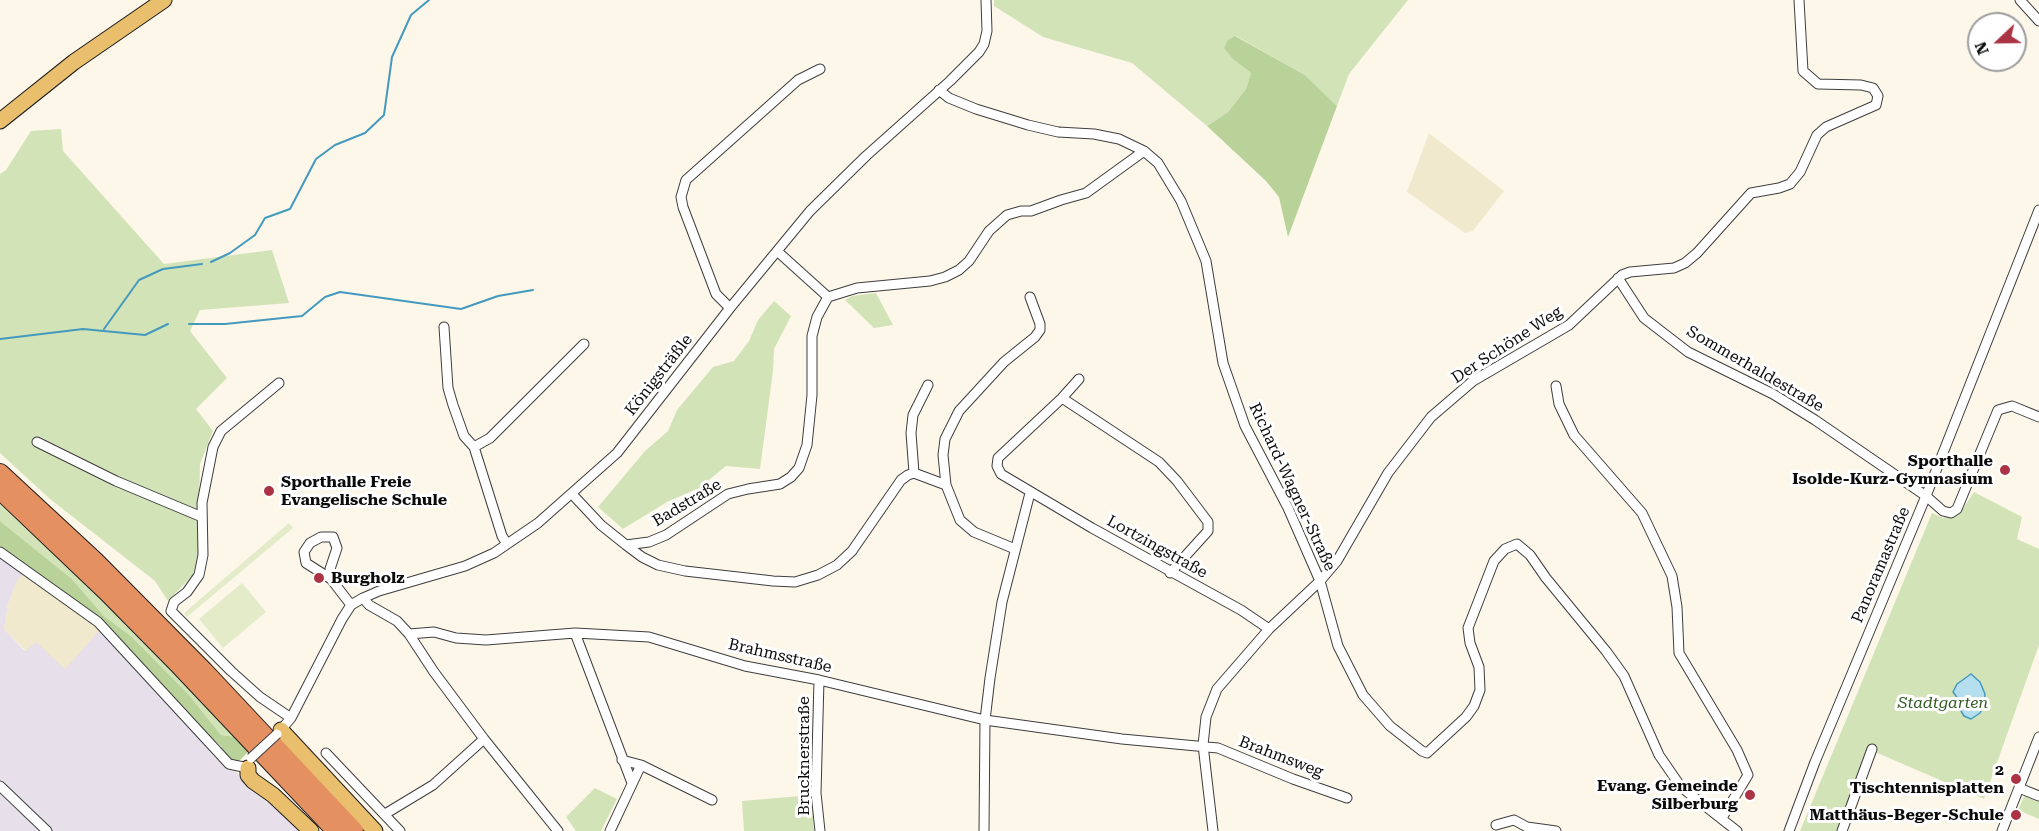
<!DOCTYPE html>
<html>
<head>
<meta charset="utf-8">
<style>
  body { margin:0 }
  #map { position:relative; width:2039px; height:831px; overflow:hidden; background:#fdf7ea; font-family:"Roboto Serif",serif }
  canvas { display:block }
  .north { position:absolute; left:1967px; top:12px; width:60px; height:60px; box-sizing:border-box; background:#fff; border:2px solid #9d9d9d; border-radius:50%; rotate:248deg; font-size:16px; font-weight:700; line-height:24px; text-align:center; color:#0b0b0b }
  .north::after { content:''; display:block; margin:auto; width:21px; height:27px; background:#ab3344; clip-path:polygon(50% 0,100% 100%,50% 72%,0 100%) }
</style>
</head>
<body>
<div id="map">
<canvas width="2039" height="831"></canvas>
<div class="north">N</div>
</div>
<script>
const g = document.querySelector('canvas').getContext('2d');
g.lineJoin = 'round';
function paint(path, color) { g.fillStyle = color; g.fill(path, 'evenodd'); }
const toPath = rows => new Path2D(rows.map(r => 'M' + r).join(''));
function stroke(path, color, width, dash) { g.strokeStyle = color; g.lineWidth = width; g.lineCap = dash ? 'butt' : 'round'; g.setLineDash(dash || []); g.stroke(path); }
function write(font, color, halo, rows, align = 'center') {
  g.font = font + ' "Roboto Serif",serif'; g.lineWidth = 6; g.setLineDash([]); g.textBaseline = 'middle'; g.strokeStyle = halo; g.fillStyle = color; for (const [text, x, y, turn = 0] of rows) {
    g.save(); g.translate(x, y); g.rotate((+turn || 0) * Math.PI / 180); g.textAlign = isNaN(turn) ? turn : align; if (halo) g.strokeText(text, 0, 0); g.fillText(text, 0, 0); g.restore();
  }
}
const industrial = toPath([
  [0,556,24,573,16,583,8,605,4,629,25,651,36,642,100,630,185,721,214,757,227,768,237,772,247,788,282,812,302,831,0,831]
]);
const farmland = toPath([
  [1429,133,1504,191,1473,231,1465,233,1407,192],
  [24,573,100,630,65,669,36,642,26,651,4,629,8,605,16,582]
]);
const green = toPath([
  [994,0,1408,0,1349,74,1337,106,1305,75,1236,36,1234,60,1251,73,1246,89,1228,112,1207,126,1132,63,1043,37,994,6],
  [61,129,63,151,164,264,272,250,289,303,200,310,190,331,227,378,196,409,213,431,200,464,198,561,192,576,168,601,155,581,50,499,0,453,0,174,6,170,31,131],
  [876,293,893,325,874,328,845,300,852,296],
  [774,301,791,316,774,349,773,371,760,469,726,466,699,488,667,502,623,529,598,507,645,451,668,431,677,410,713,367,734,361,749,341,758,320],
  [1974,492,2022,517,2017,539,2039,549,2039,645,1984,799,1868,749,1838,831,1800,831,1932,513,1943,518,1962,510],
  [0,504,101,599,237,737,221,735,189,695,131,636,104,616,72,579,0,521],
  [595,788,617,799,601,831,576,831,566,817],
  [2026,792,2039,798,2039,819,2018,810],
  [812,795,814,831,744,831,742,801]
]);
const forest = toPath([
  [1235,36,1305,75,1337,106,1288,237,1279,197,1266,181,1207,126,1228,112,1246,89,1251,73,1234,60,1224,48,1228,40],
  [0,521,72,579,104,616,131,636,189,695,221,735,237,737,249,751,238,762,234,762,220,749,222,747,211,737,209,737,97,617,0,546]
]);
const pitch = toPath([
  [289,523,293,528,187,617,184,613],
  [242,583,266,612,223,648,199,619]
]);
const water = toPath([
  [1971,674,1980,682,1985,694,1984,705,1980,713,1971,719,1964,716,1961,711,1962,704,1953,692,1957,684,1971,674]
]);
const stream = toPath([
  [211,262,230,253,255,235,265,218,290,209,316,159,335,145,365,133,384,115,392,57,411,15,429,0],
  [189,324,225,324,302,316,325,297,340,292,461,309,498,296,533,290],
  [104,329,139,280,163,269,202,264],
  [0,339,83,329,145,335,168,324]
]);
const street = toPath([
  [2020,0,2039,21],
  [939,90,949,98,976,109,1028,125,1058,132,1094,134,1119,139,1144,151,1158,163,1181,201,1206,261,1223,363,1245,426,1288,508,1320,581,1338,646,1363,695,1390,726,1422,751,1427,753,1466,717,1474,706,1480,690,1479,667,1470,643,1468,628,1494,561,1505,549,1517,544,1530,555,1546,578,1606,651,1624,676,1659,755,1681,787,1737,831],
  [777,251,828,297],
  [1618,278,1644,318,1688,352,1773,394,1815,420,1926,496,1943,511,1951,513,1957,509,1998,410,2012,406,2039,417],
  [730,308,716,294,683,207,681,197,686,180,798,80,820,69],
  [444,327,448,388,453,405,464,436,474,447,502,536,507,544],
  [1079,379,1062,398,998,458,997,466,1001,474,1092,528,1241,610,1269,629],
  [279,383,221,431,213,447,202,503,203,555,199,575,187,592,174,602,171,611,231,671,260,697,291,718],
  [1556,386,1559,404,1574,435,1642,513,1672,576,1677,607,1679,653,1737,750,1748,775,1722,818],
  [1062,398,1159,462,1177,481,1208,522,1208,531,1170,573],
  [37,442,116,481,202,517],
  [474,447,490,438,584,344],
  [914,473,911,433,913,415,928,385],
  [572,494,601,525,626,545,642,557,658,565,685,571,773,581,795,582,818,575,837,565,852,551,901,480,908,475,914,473,946,485],
  [626,545,649,542,666,535,728,494,748,489,780,484,791,477,799,468,807,445,812,395,812,336,817,317,828,297,857,288,930,281,945,277,959,270,969,261,989,231,1007,215,1021,211,1031,211,1061,200,1086,193,1144,151],
  [1015,549,974,532,960,520,946,485,943,455,945,439,959,411,1004,362,1035,337,1040,330,1040,324,1030,297],
  [0,552,98,622,229,764,248,768,249,765],
  [331,579,330,569,337,548,333,537,321,537,310,543,304,552,306,563,331,579,351,605],
  [363,598,369,605,397,621,409,634,434,672,484,739,558,831],
  [575,633,632,783],
  [409,634,434,632,456,638,486,640,575,633,649,637,745,666,819,680,985,720,1122,739,1218,748,1293,779,1347,798],
  [819,680,816,793,820,831],
  [279,732,291,718,342,619,351,605,363,598,379,591,465,566,494,553,538,523,617,453,730,308,810,211,866,156,950,81,979,52,984,44,987,31,986,0],
  [326,753,400,831],
  [622,760,641,765,712,800],
  [0,786,47,831],
  [2019,788,2039,796],
  [385,814,433,785,484,739],
  [1496,825,1514,820,1527,827,1556,831],
  [610,831,641,765],
  [984,831,985,720,990,678,1002,602,1030,493],
  [1213,831,1203,745,1206,717,1217,689,1269,629,1320,581,1337,561,1388,473,1431,417,1473,381,1569,325,1622,275,1630,272,1674,268,1685,263,1697,253,1751,193,1779,188,1790,184,1800,172,1817,135,1826,127,1876,105,1878,96,1873,88,1861,85,1818,84,1803,71,1799,0],
  [1789,831,1815,762,1926,496,2039,210],
  [1842,831,1872,749],
  [2002,831,2039,737]
]);
const primary = toPath([
  [0,121,74,62,164,0],
  [281,730,375,831],
  [248,768,248,775,253,781,273,795,311,831]
]);
const highway = toPath([
  [0,473,95,561,204,671,354,831],
  [0,490,107,592,178,664,336,831]
]);
const streetBridge = toPath([
  [251,758,277,734]
]);
const markers = [
  [2005,470,6,"#ab3344"],
  [269,491,6,"#ab3344"],
  [319,578,6,"#ab3344"],
  [2016,779,6,"#ab3344"],
  [1750,795,6,"#ab3344"],
  [2016,815,6,"#ab3344"]
];
const streetNames = [
  ["Der Schöne Weg",1507,345,-33],
  ["Sommerhaldestraße",1755,369,30],
  ["Königsträßle",659,375,-52],
  ["Richard-Wagner-Straße",1292,487,65],
  ["Badstraße",687,503,-31],
  ["Lortzingstraße",1157,547,29],
  ["Panoramastraße",1881,565,-67],
  ["Brahmsstraße",780,656,13],
  ["Brucknerstraße",804,756,-90],
  ["Brahmsweg",1281,757,21]
];
const poiNames = [
  ["Sporthalle",1993,461],
  ["Isolde-Kurz-Gymnasium",1993,479],
  ["Sporthalle Freie",281,482,"left"],
  ["Evangelische Schule",281,500,"left"],
  ["Burgholz",331,578,"left"],
  ["2",2004,770],
  ["Tischtennisplatten",2004,788],
  ["Evang. Gemeinde",1738,786],
  ["Silberburg",1738,804],
  ["Matthäus-Beger-Schule",2004,815]
];
const parkNames = [
  ["Stadtgarten",1943,703]
];
paint(industrial, '#e7dfe9');
paint(farmland, '#f0e9cd');
paint(green, '#d3e3b8');
paint(forest, '#b8d299');
paint(pitch, '#e3ebc9');
paint(water, '#b5dfef');
stroke(water, '#4499be', 1.5);
stroke(stream, '#4499be', 2);
stroke(street, '#3e3e3e', 11);
stroke(primary, '#1c1c1c', 17);
stroke(highway, '#1c1c1c', 20);
stroke(street, '#fff', 9);
stroke(primary, '#e9bf6e', 15);
stroke(highway, '#e49061', 18);
stroke(streetBridge, '#3e3e3e', 11, []);
stroke(streetBridge, '#fff', 9);
for (const [x, y, r, color] of markers) { const dot = new Path2D(); dot.arc(x, y, r, 0, 2 * Math.PI); g.fillStyle = color; g.fill(dot); stroke(dot, '#fff', 2); }
write('16px', '#0b0b0b', '#fff', streetNames);
write('bold 16px', '#0b0b0b', '#fff', poiNames, 'right');
write('italic 16px', '#345a23', '#fff', parkNames);
</script>
</body>
</html>
